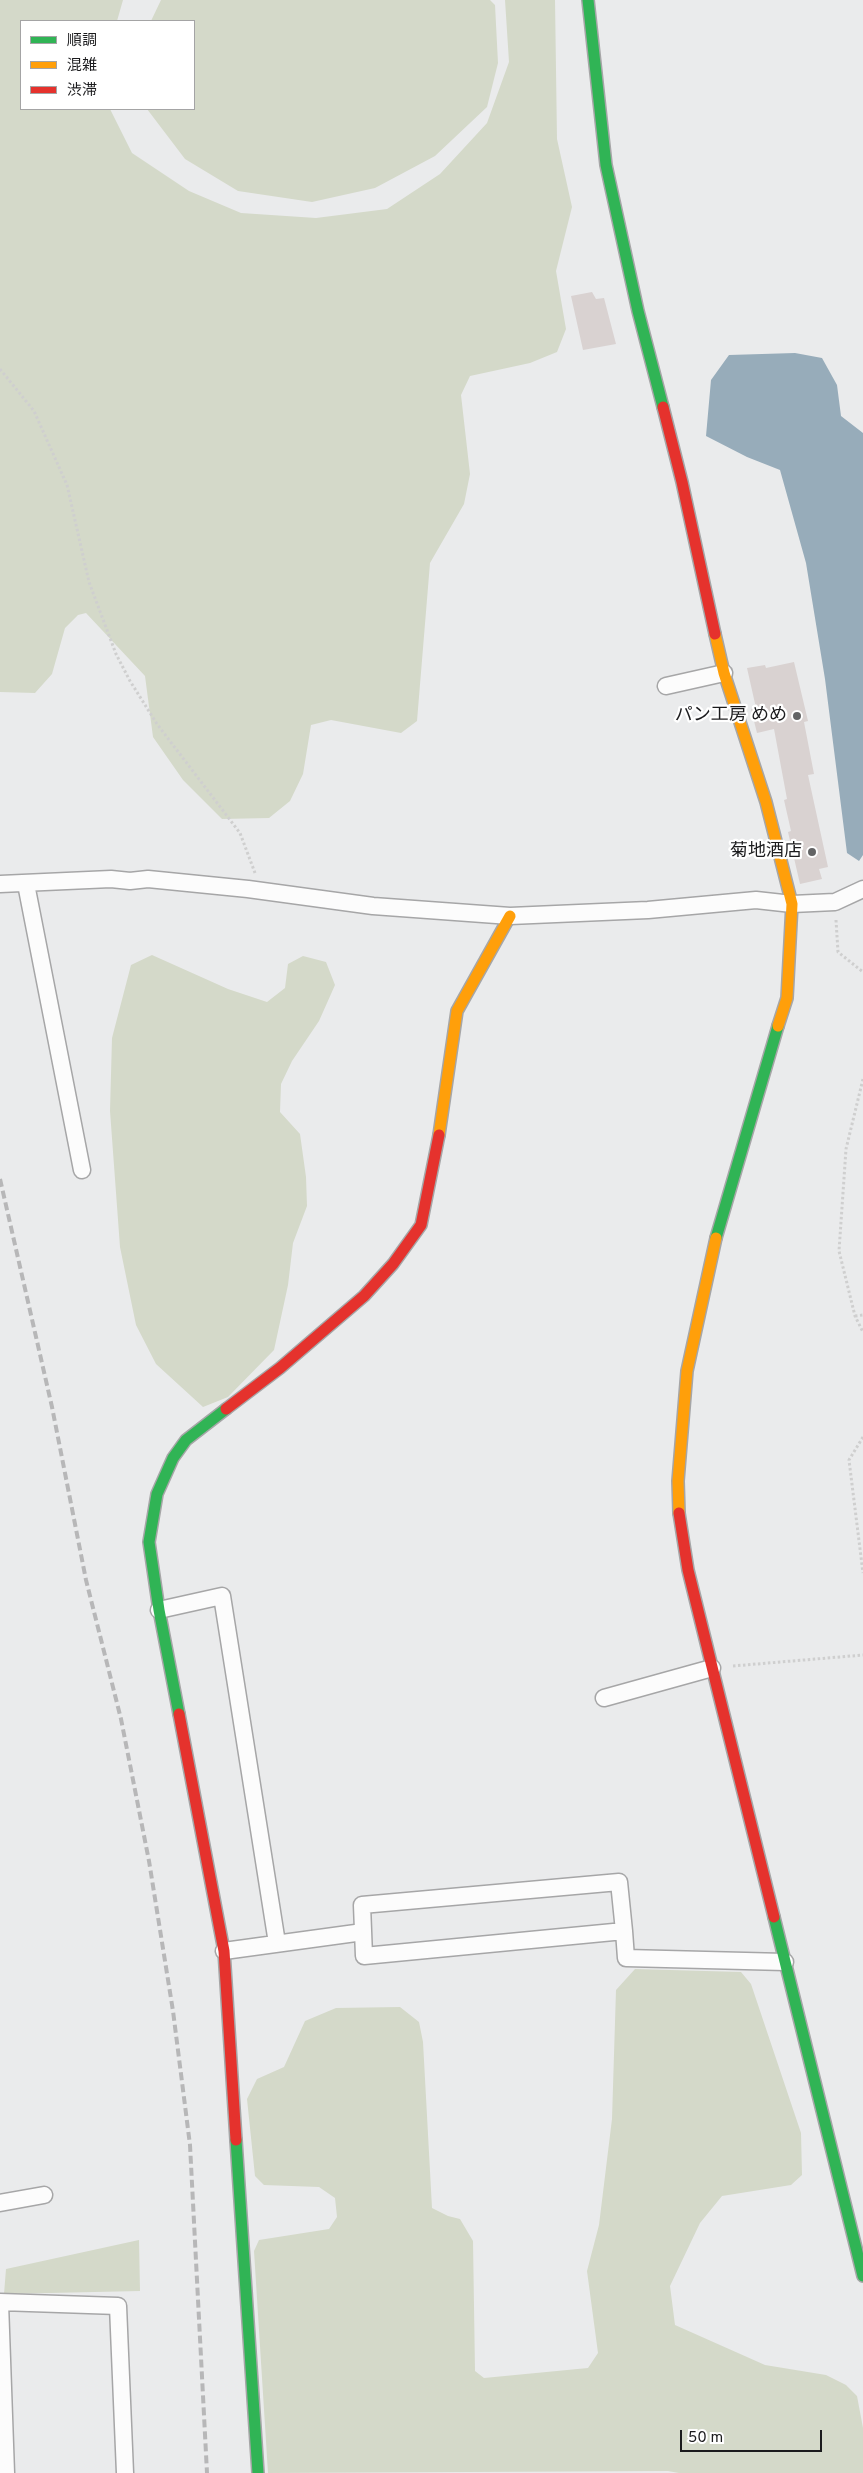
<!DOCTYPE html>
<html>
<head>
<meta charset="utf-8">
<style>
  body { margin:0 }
  #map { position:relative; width:863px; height:2473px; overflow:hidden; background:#eaebec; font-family:Overpass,"Noto Sans JP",sans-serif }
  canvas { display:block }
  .legend { position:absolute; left:20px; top:20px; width:175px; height:90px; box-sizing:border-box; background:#fff; border:1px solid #a4a4a5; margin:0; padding:6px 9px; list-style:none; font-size:15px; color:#1b1b1d }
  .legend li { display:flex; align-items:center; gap:10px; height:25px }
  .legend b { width:25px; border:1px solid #a4a4a5 }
  .scale { position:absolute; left:680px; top:2430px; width:142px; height:22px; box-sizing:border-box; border:2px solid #1b1b1d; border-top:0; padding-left:6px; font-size:15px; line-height:18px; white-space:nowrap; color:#1b1b1d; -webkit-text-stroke:4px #fff; paint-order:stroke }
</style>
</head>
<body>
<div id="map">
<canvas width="863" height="2473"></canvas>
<ul class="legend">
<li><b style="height:6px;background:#30b455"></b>順調</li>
<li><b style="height:6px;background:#ff9f0a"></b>混雑</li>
<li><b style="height:6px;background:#e5322d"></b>渋滞</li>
</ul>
<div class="scale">50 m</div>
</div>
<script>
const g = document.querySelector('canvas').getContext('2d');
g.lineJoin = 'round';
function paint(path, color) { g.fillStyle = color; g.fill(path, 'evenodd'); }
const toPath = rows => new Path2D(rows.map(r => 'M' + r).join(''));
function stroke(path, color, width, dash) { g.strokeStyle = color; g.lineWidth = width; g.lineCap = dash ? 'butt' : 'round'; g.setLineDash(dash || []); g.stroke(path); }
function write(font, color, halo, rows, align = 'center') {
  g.font = font + ' Overpass,"Noto Sans JP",sans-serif'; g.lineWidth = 4.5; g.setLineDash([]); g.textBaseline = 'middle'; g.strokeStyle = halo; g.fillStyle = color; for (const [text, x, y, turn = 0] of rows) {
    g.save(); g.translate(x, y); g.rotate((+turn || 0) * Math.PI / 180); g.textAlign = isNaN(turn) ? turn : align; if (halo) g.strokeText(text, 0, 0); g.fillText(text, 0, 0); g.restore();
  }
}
const green = toPath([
  [0,0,123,0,117,21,21,21,21,109,110,109,132,153,189,191,241,213,316,218,387,209,440,174,487,123,509,62,505,0,555,0,557,139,572,207,556,271,566,329,557,352,530,363,470,376,461,395,470,474,464,504,430,563,417,721,401,733,331,720,311,725,303,774,290,801,269,818,222,819,183,780,153,737,145,676,86,613,78,615,65,628,52,674,35,693,0,692],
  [161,0,490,0,495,5,498,63,487,107,435,156,375,188,312,202,238,191,185,159,147,109,194,109,194,21,151,21],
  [152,955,228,989,267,1002,285,988,288,964,303,956,326,962,335,985,319,1021,292,1061,281,1084,280,1112,300,1134,306,1177,307,1206,293,1243,288,1285,274,1350,228,1397,203,1407,156,1364,136,1325,120,1247,110,1111,112,1038,131,965],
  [635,1969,741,1972,751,1984,801,2133,802,2175,791,2185,722,2196,700,2223,670,2286,675,2325,765,2365,826,2375,846,2385,857,2396,863,2428,863,2473,679,2473,668,2471,268,2473,254,2251,259,2240,329,2229,337,2217,335,2198,319,2187,264,2185,255,2176,247,2099,257,2079,284,2067,305,2021,336,2008,400,2007,419,2022,423,2042,432,2208,448,2216,460,2219,473,2241,475,2371,484,2378,588,2368,598,2353,587,2271,599,2225,612,2119,616,1990],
  [139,2240,140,2291,4,2294,6,2269]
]);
const water = toPath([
  [795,353,822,358,837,385,841,416,863,433,863,855,859,861,847,853,825,679,806,563,780,470,747,457,706,436,711,380,729,355]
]);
const building = toPath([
  [592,292,596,299,604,298,616,344,583,350,571,296],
  [794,662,808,721,804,722,814,774,808,775,828,867,819,869,822,879,800,884,788,832,791,831,784,800,787,799,774,729,757,733,751,709,756,708,747,668,765,665,766,668]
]);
const path = toPath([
  [0,369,34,411,67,485,89,582,116,654,130,681,157,724,240,833,255,873],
  [836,920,838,952,863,972],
  [863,1079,846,1149,839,1251,855,1316,863,1332],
  [855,1316,863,1315],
  [863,1437,849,1460,863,1573],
  [733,1666,863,1655]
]);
const street = toPath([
  [666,686,724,673],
  [0,884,111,879,130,881,148,879,248,889,373,906,510,916,648,910,756,900,792,904,835,902,863,889],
  [26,884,82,1170],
  [159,1610,222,1596,277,1943],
  [604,1698,712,1668],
  [624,1931,619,1882,362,1905,364,1956,624,1931,626,1958,785,1962],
  [224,1951,363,1932],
  [0,2203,44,2195],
  [0,2302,118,2306,125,2473],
  [0,2303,6,2473]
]);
const fast = toPath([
  [588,0,606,165,638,311,663,407],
  [716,1238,778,1026],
  [179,1714,159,1610,149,1542,157,1494,173,1458,186,1440,226,1409],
  [774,1917,863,2276],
  [236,2140,258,2473]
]);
const slow = toPath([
  [715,634,724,673,766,802,792,904,787,998,778,1026],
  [439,1135,457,1011,510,916],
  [679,1513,678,1481,687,1371,716,1238]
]);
const jam = toPath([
  [663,407,682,482,715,634],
  [226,1409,280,1368,364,1296,393,1264,421,1225,439,1135],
  [679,1513,688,1570,774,1917],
  [179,1714,224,1951,236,2140]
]);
const rail = toPath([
  [0,1179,52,1407,86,1580,121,1719,149,1861,173,2011,190,2145,207,2473]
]);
const markers = [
  [797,716,5,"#636465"],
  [812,852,5,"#636465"]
];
const poiNames = [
  ["パン工房 めめ",787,716],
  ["菊地酒店",802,852]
];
paint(green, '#d4d9c9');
paint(water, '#97acba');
paint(building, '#d9d2d1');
stroke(street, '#a6a6a7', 19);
stroke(fast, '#a6a6a7', 14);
stroke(slow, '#a6a6a7', 14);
stroke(jam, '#a6a6a7', 14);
stroke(path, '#cfcfcf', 3, [2.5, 2.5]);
stroke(street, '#fcfcfc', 16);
stroke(fast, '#30b455', 11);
stroke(slow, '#ff9f0a', 11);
stroke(jam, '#e5322d', 11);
stroke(rail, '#b7b7b8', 4, [8, 4]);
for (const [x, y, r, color] of markers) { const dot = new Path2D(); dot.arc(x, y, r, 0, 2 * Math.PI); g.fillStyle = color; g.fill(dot); stroke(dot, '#fff', 2); }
write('18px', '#1b1b1d', '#fff', poiNames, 'right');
</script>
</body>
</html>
